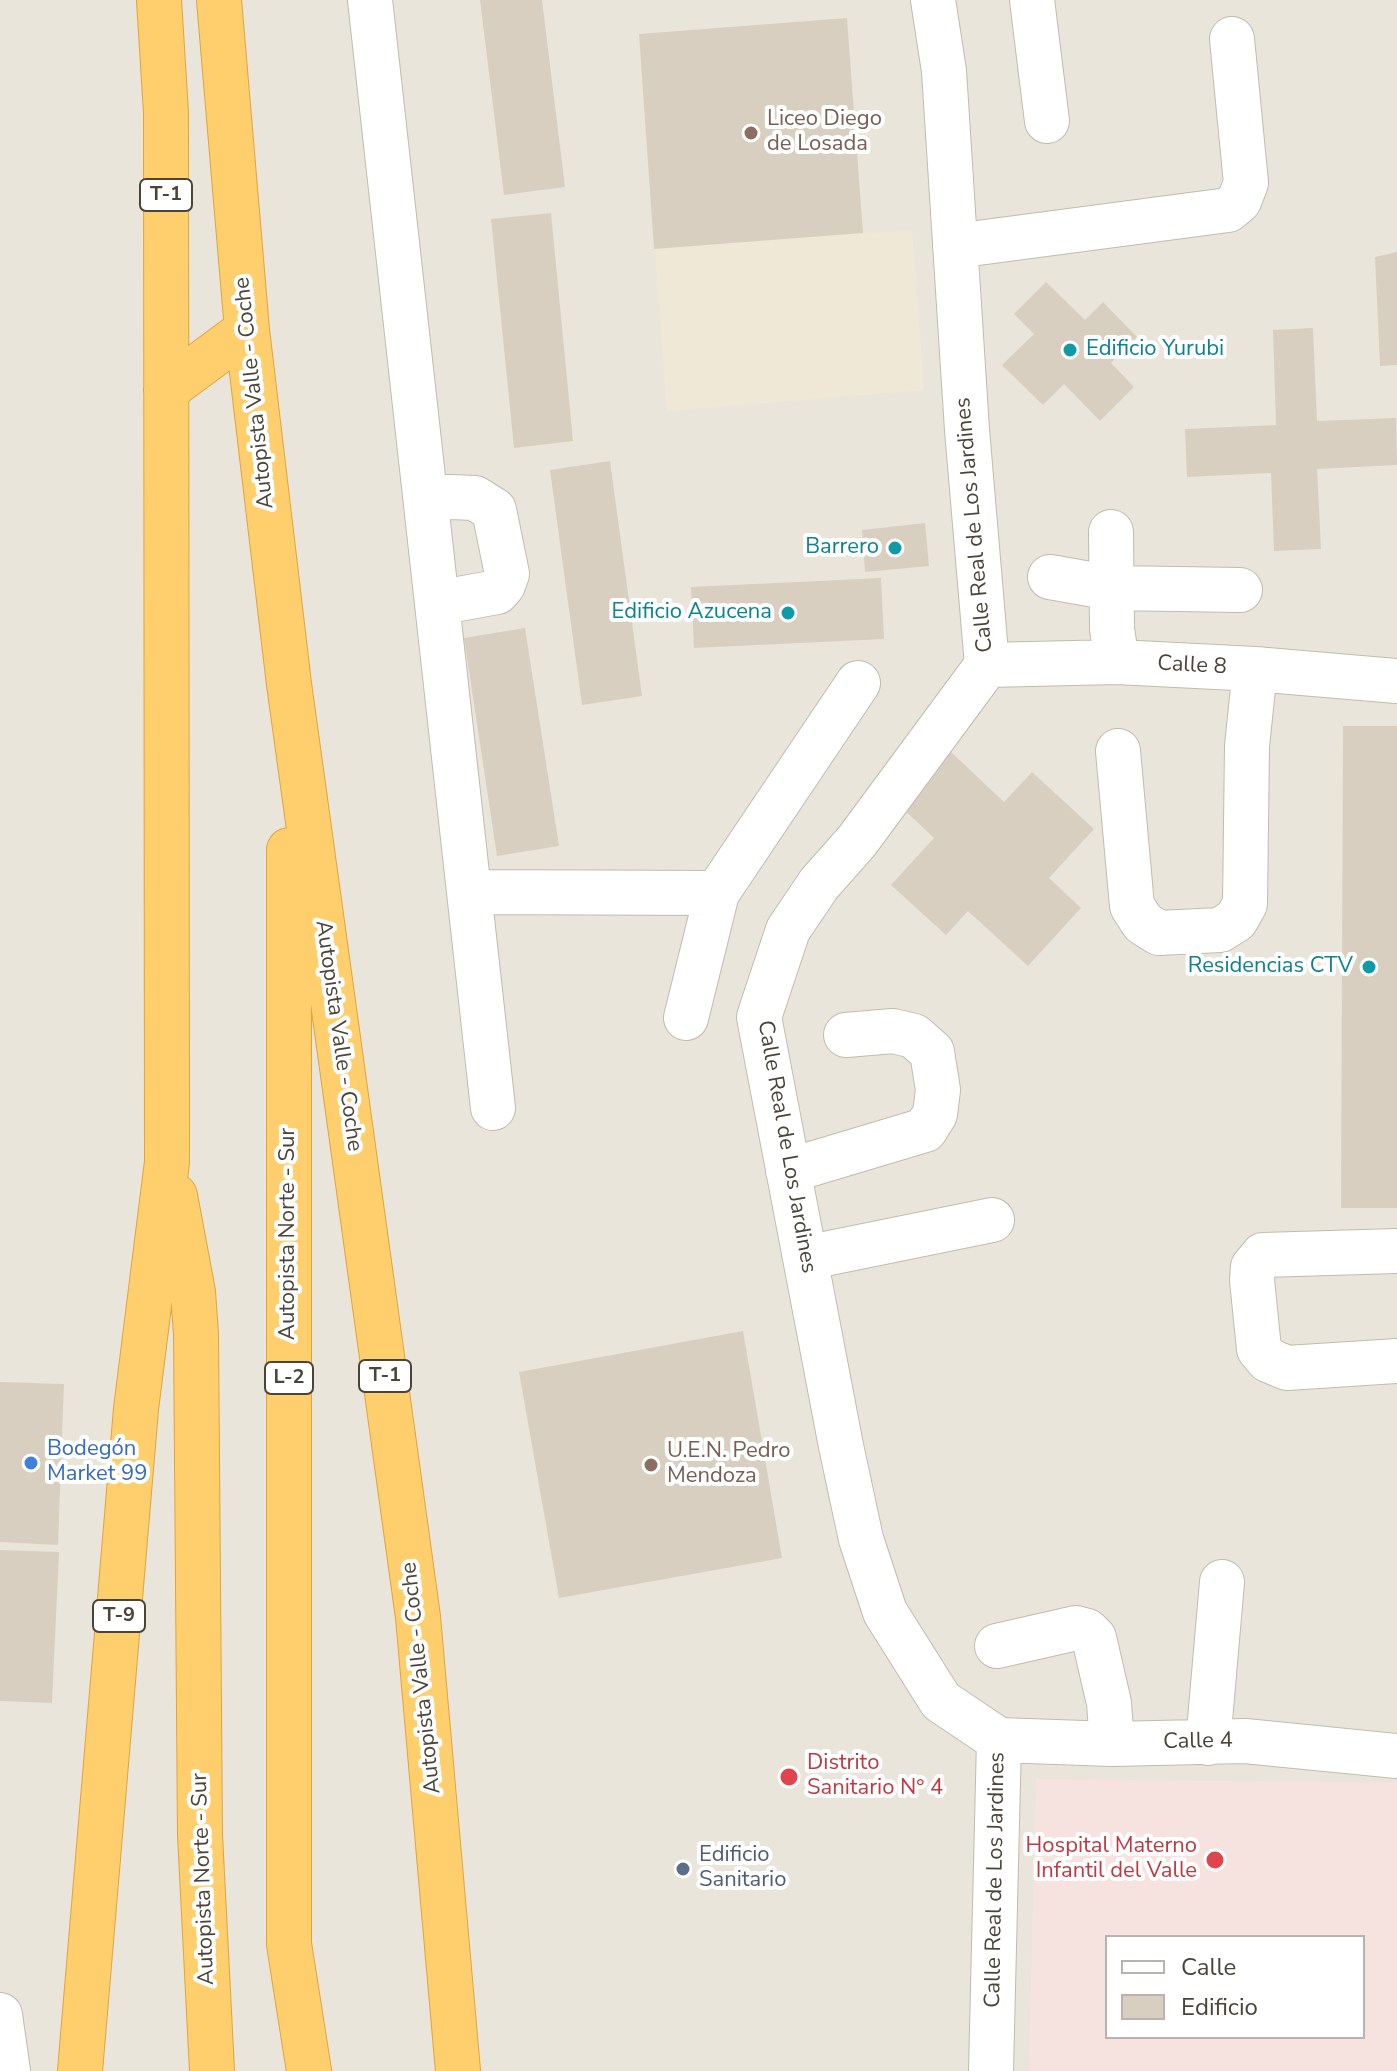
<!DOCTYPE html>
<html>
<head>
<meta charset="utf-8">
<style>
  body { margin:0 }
  #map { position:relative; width:1397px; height:2071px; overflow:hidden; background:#f6f3ec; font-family:"Nunito Sans",sans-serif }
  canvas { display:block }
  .legend { position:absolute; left:1105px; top:1935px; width:260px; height:104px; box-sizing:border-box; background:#fff; border:2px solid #b7b4b0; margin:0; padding:10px 14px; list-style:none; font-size:24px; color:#4b4439 }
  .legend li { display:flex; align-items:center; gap:16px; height:40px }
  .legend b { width:40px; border:2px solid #b7b4b0 }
</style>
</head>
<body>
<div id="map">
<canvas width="1397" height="2071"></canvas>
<ul class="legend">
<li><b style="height:10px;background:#fff"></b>Calle</li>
<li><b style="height:22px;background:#d8cfc1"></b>Edificio</li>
</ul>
</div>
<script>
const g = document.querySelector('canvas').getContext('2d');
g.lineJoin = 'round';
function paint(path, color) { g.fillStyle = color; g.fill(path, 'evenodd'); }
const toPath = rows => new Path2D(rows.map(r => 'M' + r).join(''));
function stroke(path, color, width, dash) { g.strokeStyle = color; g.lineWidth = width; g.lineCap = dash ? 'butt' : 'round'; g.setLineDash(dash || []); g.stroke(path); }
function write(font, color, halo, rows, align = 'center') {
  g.font = font + ' "Nunito Sans",sans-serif'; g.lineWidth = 8; g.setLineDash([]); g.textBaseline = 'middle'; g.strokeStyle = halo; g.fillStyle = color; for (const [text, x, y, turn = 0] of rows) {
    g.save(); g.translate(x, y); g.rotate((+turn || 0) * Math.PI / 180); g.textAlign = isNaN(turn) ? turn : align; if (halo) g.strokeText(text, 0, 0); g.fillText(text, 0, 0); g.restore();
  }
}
const residential = toPath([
  [0,0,1397,0,1397,2071,0,2071],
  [1107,1937,1363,1937,1363,2037,1107,2037]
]);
const education = toPath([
  [847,18,863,233,912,231,924,390,667,411,639,34]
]);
const medical = toPath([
  [1036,1779,1397,1783,1397,2071,1029,2071],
  [1107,1937,1363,1937,1363,2037,1107,2037]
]);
const building = toPath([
  [480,0,542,0,565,187,504,195],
  [847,18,863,233,654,249,639,34],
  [551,213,573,441,514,448,491,219],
  [1397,252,1397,365,1380,366,1375,257],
  [1046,282,1085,320,1103,302,1137,337,1111,363,1134,387,1100,421,1064,384,1043,405,1002,365,1034,334,1014,314],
  [1313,328,1317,421,1396,418,1397,465,1317,469,1321,549,1274,551,1271,473,1187,477,1185,429,1276,425,1273,330],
  [610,461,642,696,582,705,550,470],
  [925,523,929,566,865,572,862,530],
  [881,578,884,639,694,648,691,587],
  [525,628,559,846,497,856,464,638],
  [1343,726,1397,726,1397,1208,1341,1208],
  [951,752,1004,802,1032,772,1094,829,1049,878,1081,908,1028,966,968,911,946,935,891,885,934,838,901,807],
  [743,1331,782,1558,559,1598,519,1372],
  [0,1382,64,1384,58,1545,0,1542],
  [0,1550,59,1552,52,1703,0,1701]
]);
const minor = toPath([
  [370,0,493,1108],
  [933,0,944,71,967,430,987,665,857,841,819,884,788,930,759,1017,841,1446,861,1539,885,1612,941,1701,999,1740],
  [1032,0,1047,121],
  [955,246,1228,210,1239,201,1246,183,1232,39],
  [425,496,475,498,494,510,507,574,503,585,497,592,437,603],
  [1111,532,1112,629,1117,662],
  [1050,577,1112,588,1240,590],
  [987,665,1117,662,1255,669,1397,681],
  [1118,751,1132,906,1143,923,1159,933,1220,930,1236,920,1245,904,1247,746,1255,669],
  [469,892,717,893,858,683],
  [686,1018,717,893],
  [788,1171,925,1130,935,1114,938,1090,932,1052,914,1036,893,1031,846,1035],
  [1397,1251,1263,1255,1253,1267,1252,1280,1259,1349,1268,1360,1287,1368,1397,1361],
  [805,1258,992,1220],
  [997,1646,1076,1628,1087,1631,1094,1638,1109,1703,1112,1744],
  [999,1740,1112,1744,1245,1741,1397,1756],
  [1208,1743,1222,1582],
  [0,2015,8,2071],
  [991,2071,999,1740]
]);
const highway = toPath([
  [219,0,247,330,289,684,418,1617,458,2071],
  [166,390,247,330],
  [289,850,289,1944,309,2071],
  [175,1196,193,1292,196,1334,200,1835,212,2071],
  [80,2071,136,1409,167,1162,166,113,159,0]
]);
const markers = [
  [751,133,8,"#8d6e63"],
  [1070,350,8,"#0f9aa8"],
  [895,548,8,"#0f9aa8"],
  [788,613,8,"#0f9aa8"],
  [1369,967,8,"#0f9aa8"],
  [31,1463,8,"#3f7fe0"],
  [651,1465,8,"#8d6e63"],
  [789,1777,10,"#e0444e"],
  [1215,1860,10,"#e0444e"],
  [683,1869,8,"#5c6f8a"]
];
const shields = [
  [166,195,52],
  [385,1376,52],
  [289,1378,48],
  [119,1616,52]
];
const shieldNames = [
  ["T-1",166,195],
  ["T-1",385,1376],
  ["L-2",289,1378],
  ["T-9",119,1616]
];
const educationNames = [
  ["Liceo Diego",767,120],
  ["de Losada",767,145],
  ["U.E.N. Pedro",667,1452],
  ["Mendoza",667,1477]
];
const cultureNames = [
  ["Edificio Yurubi",1086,350,"left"],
  ["Barrero",879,548],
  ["Edificio Azucena",772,613],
  ["Residencias CTV",1353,967]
];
const streetNames = [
  ["Autopista Valle - Coche",255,393,-96],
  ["Calle Real de Los Jardines",975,525,-95],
  ["Calle 8",1192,666,3],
  ["Autopista Valle - Coche",338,1036,82],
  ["Calle Real de Los Jardines",786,1147,80],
  ["Autopista Norte - Sur",289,1234,-90],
  ["Autopista Valle - Coche",422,1678,-96],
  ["Calle 4",1198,1742,-1],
  ["Autopista Norte - Sur",204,1879,-92],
  ["Calle Real de Los Jardines",996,1880,-89]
];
const shopNames = [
  ["Bodegón",47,1450],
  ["Market 99",47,1475]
];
const healthNames = [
  ["Distrito",807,1764],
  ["Sanitario N° 4",807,1789],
  ["Hospital Materno",1197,1847,"right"],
  ["Infantil del Valle",1197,1872,"right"]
];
const serviceNames = [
  ["Edificio",699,1856],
  ["Sanitario",699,1881]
];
paint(residential, '#eae5da');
paint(education, '#efe8d6');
paint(medical, '#f6e3e0');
paint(building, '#d8cfc1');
stroke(minor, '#c2bbae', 46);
stroke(highway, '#e0a43c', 46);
stroke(minor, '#fff', 44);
stroke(highway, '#ffcf6e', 44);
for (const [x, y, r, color] of markers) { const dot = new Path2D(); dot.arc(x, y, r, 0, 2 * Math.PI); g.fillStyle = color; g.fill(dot); stroke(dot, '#fff', 3); }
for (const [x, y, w] of shields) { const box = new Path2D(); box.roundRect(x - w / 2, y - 16, w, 32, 6); g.fillStyle = '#fff'; g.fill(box); stroke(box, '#4b4439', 2); }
write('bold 20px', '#4b4439', null, shieldNames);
write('22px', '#785e54', '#fff', educationNames, 'left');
write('22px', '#0d838f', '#fff', cultureNames, 'right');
write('22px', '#4b4439', '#fff', streetNames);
write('22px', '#366cbe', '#fff', shopNames, 'left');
write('22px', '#be3a42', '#fff', healthNames, 'left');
write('22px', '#4e5e75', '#fff', serviceNames, 'left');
</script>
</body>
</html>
